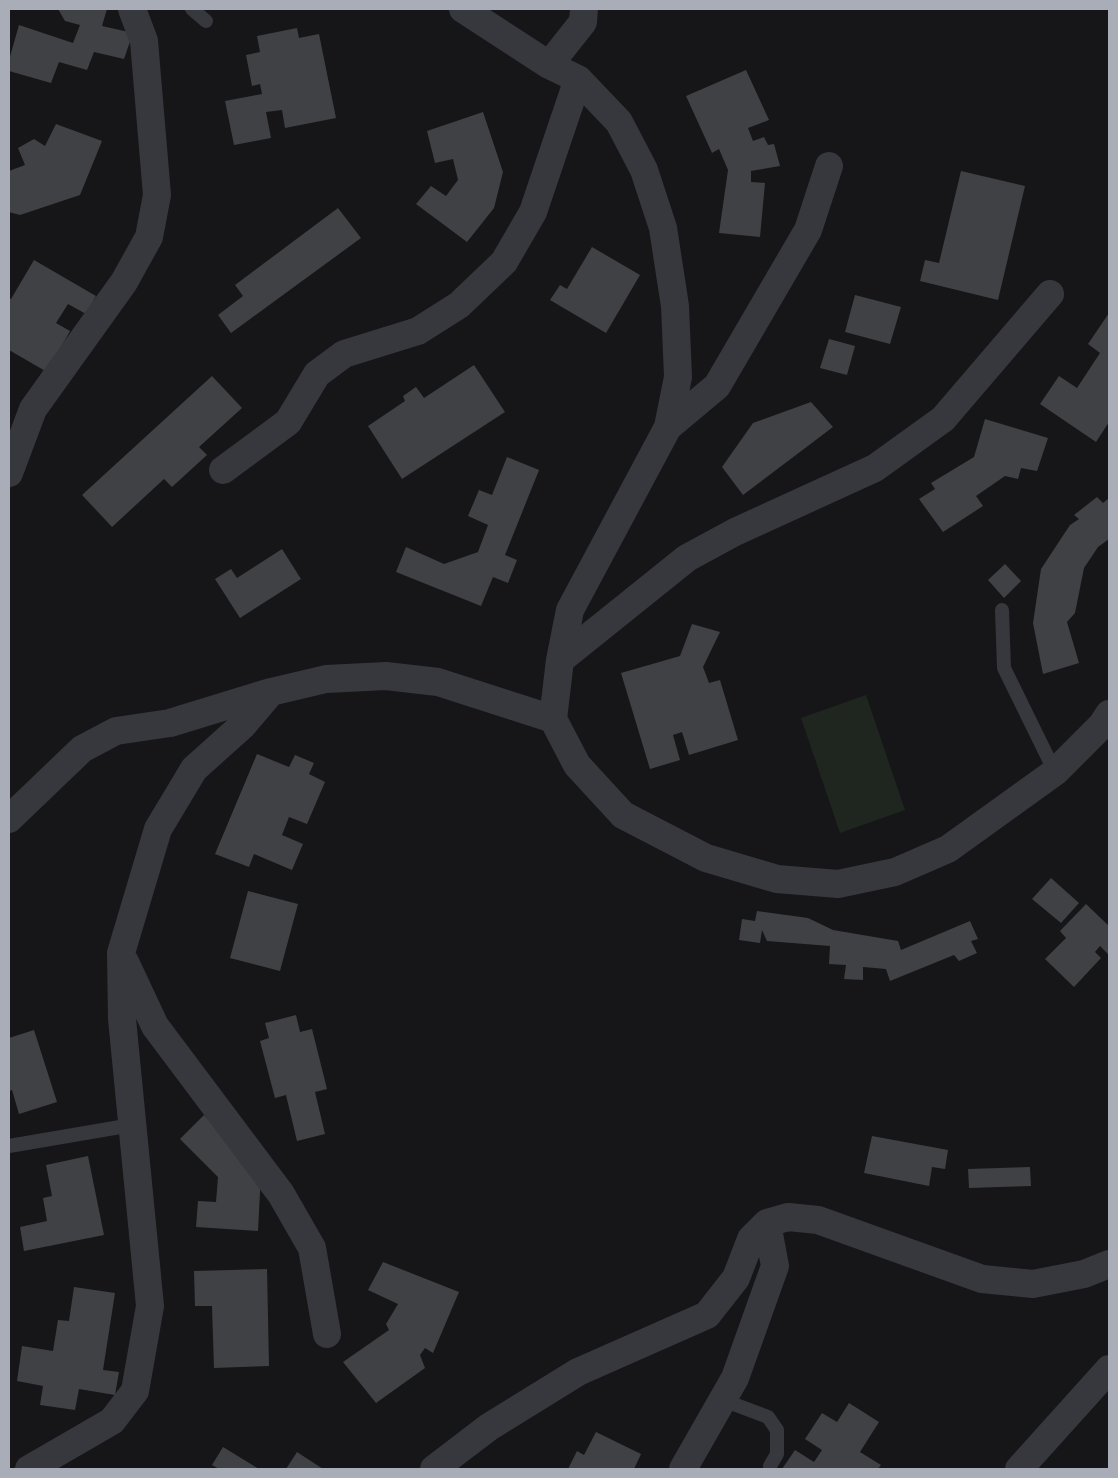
<!DOCTYPE html>
<html>
<head>
<meta charset="utf-8">
<style>
  body { margin:0 }
  #map { position:relative; width:1118px; height:1478px; overflow:hidden; background:#161618; font-family:Rubik,sans-serif }
  canvas { display:block }
  .frame { position:absolute; inset:0; border:10px solid #a8adb8; pointer-events:none }
</style>
</head>
<body>
<div id="map">
<canvas width="1118" height="1478"></canvas>
<div class="frame"></div>
</div>
<script>
const g = document.querySelector('canvas').getContext('2d');
g.lineJoin = 'round';
function paint(path, color) { g.fillStyle = color; g.fill(path, 'evenodd'); }
const toPath = rows => new Path2D(rows.map(r => 'M' + r).join(''));
function stroke(path, color, width, dash) { g.strokeStyle = color; g.lineWidth = width; g.lineCap = dash ? 'butt' : 'round'; g.setLineDash(dash || []); g.stroke(path); }
const green = toPath([
  [866,695,905,810,840,833,801,718]
]);
const building = toPath([
  [58,9,107,9,102,26,133,33,124,59,94,52,87,70,59,62,51,83,9,71,9,60,19,25,73,43,80,25,65,21],
  [297,28,299,38,319,34,336,118,285,128,282,110,266,112,271,138,234,145,225,101,262,94,260,84,252,86,246,55,260,52,257,36],
  [746,70,769,120,748,128,753,141,764,137,768,145,774,144,780,166,751,171,751,182,765,183,760,237,719,233,728,170,719,149,712,153,686,96],
  [483,112,503,172,494,208,467,242,416,204,431,186,446,196,458,180,453,159,435,163,427,131],
  [56,124,102,141,80,195,20,215,9,212,9,171,25,165,18,148,34,139,45,146],
  [961,171,1025,186,998,300,920,281,925,260,939,263],
  [338,208,361,238,231,333,218,315,243,296,235,285],
  [592,247,640,275,606,333,550,300,560,285,567,289],
  [34,260,96,296,86,314,68,304,56,323,70,331,47,372,9,350,9,298,11,299],
  [855,295,901,307,890,344,845,332],
  [1109,313,1109,422,1096,442,1040,404,1059,376,1077,388,1100,353,1088,344],
  [829,339,855,346,847,375,820,368],
  [474,365,505,412,402,479,368,426,405,401,403,396,416,387,424,398],
  [212,376,242,408,199,447,207,455,172,487,164,479,112,527,82,495],
  [811,402,833,427,743,495,722,467,753,423],
  [985,419,1048,438,1037,471,1021,468,1018,479,1005,476,976,496,983,506,943,532,919,499,935,489,931,483,974,457],
  [507,457,539,470,505,555,517,560,508,583,493,577,481,606,396,572,406,547,444,564,478,552,488,525,468,516,479,490,492,495],
  [1097,497,1103,503,1109,498,1109,539,1098,547,1084,568,1075,613,1067,622,1079,663,1043,674,1033,623,1041,569,1070,525,1079,519,1074,515],
  [282,549,301,579,240,618,215,579,231,569,237,578],
  [1005,564,1021,581,1004,598,988,580],
  [692,624,720,632,703,667,709,683,720,680,738,740,689,755,682,732,673,735,680,760,650,769,621,673,680,656],
  [257,754,289,767,295,755,314,763,309,774,325,782,307,824,289,817,282,835,303,844,292,870,254,854,249,867,215,854],
  [1051,878,1079,903,1061,923,1032,899],
  [248,891,298,904,280,971,230,958],
  [1086,904,1109,926,1109,955,1100,946,1095,952,1101,958,1074,987,1045,959,1066,938,1060,931],
  [757,911,808,918,833,930,898,941,901,950,970,921,978,939,971,941,977,953,959,961,954,955,890,981,886,969,863,967,863,980,844,979,846,965,829,964,830,946,767,941,762,930,760,943,739,940,742,919,755,921],
  [296,1015,300,1032,312,1029,327,1089,315,1092,325,1134,297,1141,286,1095,275,1098,260,1041,269,1038,265,1023],
  [34,1030,57,1102,19,1114,12,1090,9,1091,9,1038],
  [204,1115,261,1173,258,1231,196,1227,198,1201,216,1202,218,1177,180,1139],
  [872,1136,948,1150,945,1169,932,1167,929,1186,864,1173],
  [88,1156,104,1235,24,1251,20,1227,47,1221,43,1198,52,1196,46,1165],
  [1030,1167,1031,1186,969,1188,968,1169],
  [383,1262,459,1292,433,1353,425,1348,420,1355,425,1368,376,1403,343,1362,389,1330,386,1324,398,1304,368,1290],
  [267,1269,269,1366,214,1368,212,1306,195,1306,194,1271],
  [74,1287,115,1293,103,1370,119,1372,115,1395,79,1389,75,1410,40,1405,43,1386,17,1381,22,1346,53,1351,58,1320,69,1321],
  [849,1403,879,1422,860,1452,881,1465,878,1469,782,1469,795,1450,814,1462,822,1450,805,1439,822,1413,837,1422],
  [596,1432,641,1454,634,1469,568,1469,577,1451,584,1455],
  [223,1447,259,1469,219,1469,212,1465],
  [297,1452,323,1469,286,1469]
]);
const service = toPath([
  [192,9,206,21],
  [1002,610,1004,668,1055,772],
  [9,1146,132,1125],
  [723,1400,768,1417,777,1430,777,1454,770,1466]
]);
const minor = toPath([
  [463,9,549,65,578,79,619,122,644,170,663,228,675,306,678,377,668,427,570,610,560,660,553,719,577,765,623,815,706,858,777,879,838,884,895,872,948,849,1055,772,1102,725,1109,714],
  [549,65,583,22,584,9],
  [668,427,717,386,808,230,829,166],
  [223,470,288,422,317,374,344,354,418,331,459,305,504,262,533,212,578,79],
  [9,473,33,409,124,282,149,237,157,195,144,41,132,9],
  [560,660,687,558,735,532,875,468,943,419,1050,294],
  [9,819,82,749,116,731,170,723,271,692,326,679,386,676,438,682,553,719],
  [125,962,155,1026,281,1194,312,1248,327,1334],
  [29,1469,112,1421,135,1391,150,1306,122,1019,121,953,158,829,194,769,243,725,271,692],
  [434,1469,489,1427,578,1372,707,1315,736,1278,751,1239,767,1223,788,1217,818,1220,982,1279,1033,1284,1084,1274,1109,1264],
  [683,1469,735,1378,775,1266,767,1223],
  [1019,1469,1109,1369]
]);
paint(green, '#1e261f');
paint(building, '#404145');
stroke(service, '#37383d', 14);
stroke(minor, '#37383d', 28);
</script>
</body>
</html>
